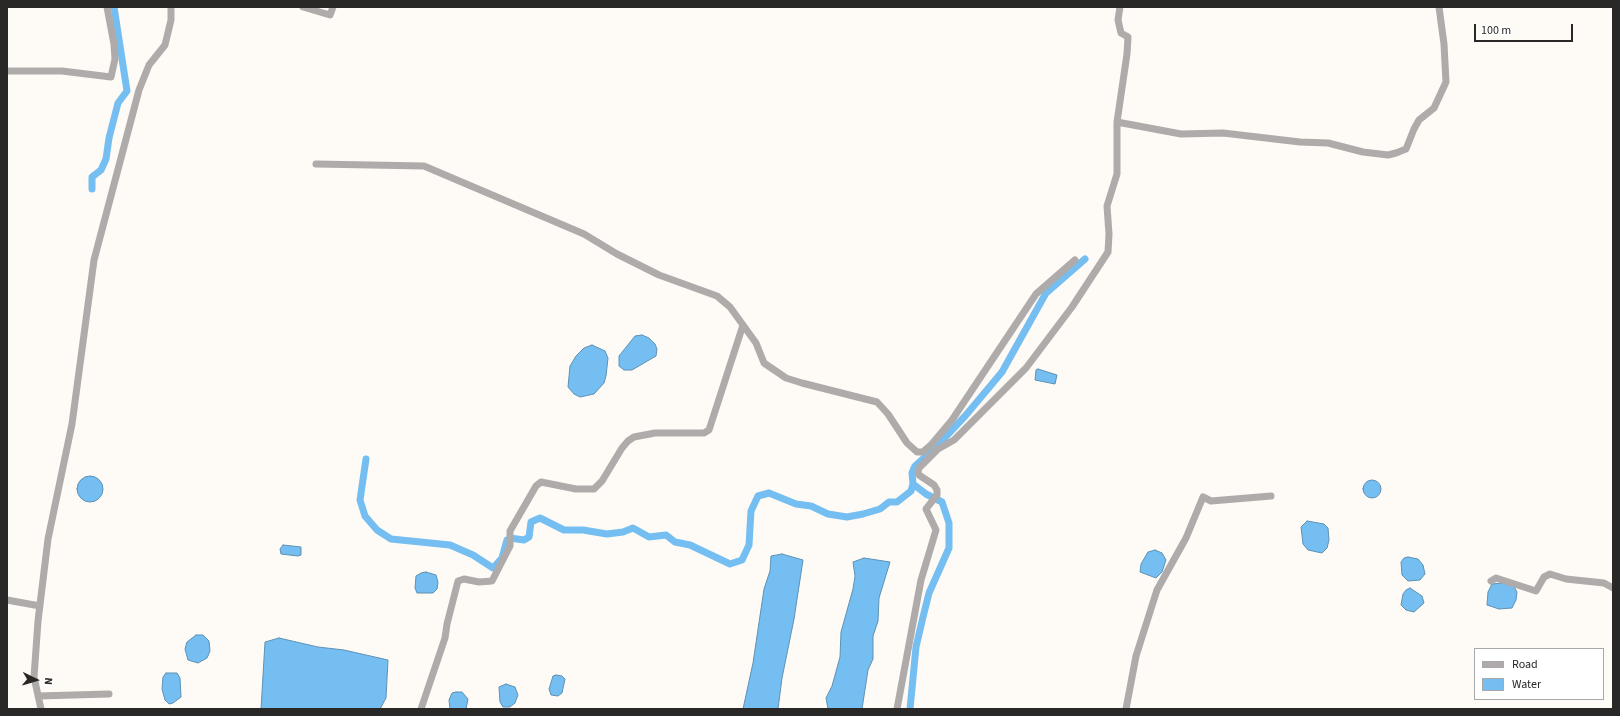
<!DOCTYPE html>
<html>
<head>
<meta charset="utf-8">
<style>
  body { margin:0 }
  #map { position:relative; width:1620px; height:716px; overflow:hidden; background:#fefaf5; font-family:"Source Sans 3",sans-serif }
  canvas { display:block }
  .frame { position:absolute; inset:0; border:8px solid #2a2827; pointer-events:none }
  .legend { position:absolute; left:1474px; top:648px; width:130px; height:52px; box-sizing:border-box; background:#fff; border:1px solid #aaa9a9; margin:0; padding:5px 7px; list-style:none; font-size:12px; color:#2a2827 }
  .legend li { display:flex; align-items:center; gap:8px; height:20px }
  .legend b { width:20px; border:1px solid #aaa9a9 }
  .north { position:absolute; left:16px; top:660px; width:40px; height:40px; -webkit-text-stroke:3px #fff; paint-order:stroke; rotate:95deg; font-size:11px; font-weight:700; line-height:16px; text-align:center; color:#2a2827 }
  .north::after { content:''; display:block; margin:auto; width:14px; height:18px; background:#2a2827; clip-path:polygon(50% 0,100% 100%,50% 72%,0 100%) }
  .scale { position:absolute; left:1474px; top:24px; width:99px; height:18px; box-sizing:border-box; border:2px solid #2a2827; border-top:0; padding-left:5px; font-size:12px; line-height:14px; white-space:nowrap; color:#2a2827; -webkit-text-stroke:3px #fff; paint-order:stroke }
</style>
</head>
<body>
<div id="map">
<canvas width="1620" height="716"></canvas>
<div class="frame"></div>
<ul class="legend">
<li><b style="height:5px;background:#aeabaa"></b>Road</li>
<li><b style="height:11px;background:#74bef1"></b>Water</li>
</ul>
<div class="north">N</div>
<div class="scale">100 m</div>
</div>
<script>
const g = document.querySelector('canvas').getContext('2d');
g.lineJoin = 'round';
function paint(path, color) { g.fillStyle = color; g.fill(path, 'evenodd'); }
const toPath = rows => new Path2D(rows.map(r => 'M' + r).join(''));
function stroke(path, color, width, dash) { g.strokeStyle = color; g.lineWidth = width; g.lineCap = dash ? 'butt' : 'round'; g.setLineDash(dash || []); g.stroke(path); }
const water = toPath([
  [642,335,649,338,655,344,657,349,656,356,632,370,624,370,619,366,619,356,635,336,642,335],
  [592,345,605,351,608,358,606,376,604,383,594,394,580,397,574,394,568,387,570,366,576,356,584,348,592,345],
  [1038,369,1057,375,1055,384,1035,380,1036,370,1038,369],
  '77 489a13 13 0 1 1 26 0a13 13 0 1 1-26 0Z',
  '1363 489a9 9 0 1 1 18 0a9 9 0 1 1-18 0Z',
  [1307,521,1324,524,1328,528,1329,540,1327,548,1322,553,1308,550,1303,544,1301,527,1307,521],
  [283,545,301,547,301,555,298,556,281,554,280,549,283,545],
  [1155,550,1162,553,1166,560,1162,572,1156,578,1140,572,1141,564,1148,552,1155,550],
  [782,554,803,560,794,619,782,678,778,709,743,709,753,663,764,589,770,571,771,556,782,554],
  [1408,557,1418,559,1423,565,1425,574,1420,580,1408,581,1402,575,1401,562,1404,558,1408,557],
  [864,558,890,562,879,598,878,621,873,636,873,659,868,670,862,709,828,709,826,698,832,686,840,657,841,632,853,589,855,576,853,562,864,558],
  [426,572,436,575,438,582,437,589,433,593,417,593,415,588,416,576,421,573,426,572],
  [1501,583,1513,585,1517,592,1516,600,1512,608,1499,609,1487,605,1488,592,1492,584,1501,583],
  [1410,588,1422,596,1424,603,1414,612,1406,610,1401,605,1403,594,1406,590,1410,588],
  [196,635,203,635,209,641,210,651,207,658,198,663,188,660,185,649,187,642,196,635],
  [279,638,318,647,344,650,388,660,386,698,380,709,261,709,265,642,279,638],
  [166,673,177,673,180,678,181,697,173,703,169,704,165,700,162,689,163,677,166,673],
  [556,675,562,676,565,679,562,693,558,696,551,695,549,689,553,676,556,675],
  [506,684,515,687,518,695,515,703,510,707,503,707,500,702,499,687,506,684],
  [456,692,462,692,468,699,466,709,450,709,449,700,452,693,456,692]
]);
const canal = toPath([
  [92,189,92,177,101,170,106,159,109,138,118,103,127,91,114,7],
  [366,459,360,500,365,516,377,530,391,539,450,545,473,555,493,568,502,558,507,540],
  [510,538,524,540,529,537,531,522,540,518,564,530,583,530,607,534,623,532,633,528,649,537,666,535,675,542,690,545,730,564,742,560,749,545,751,511,758,496,769,493,796,504,811,506,828,514,847,517,863,514,880,509,889,502,897,502,911,491,913,484,912,473,915,466,937,446,966,415,1002,372,1046,293,1085,259],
  [910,709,916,647,923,617,929,593,949,548,949,523,942,502,926,494,913,484]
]);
const street = toPath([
  [303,7,330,15,333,7],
  [7,71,62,71,111,77,115,59,114,44,107,7],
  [1117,122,1181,134,1223,133,1300,142,1328,143,1363,152,1388,155,1396,153,1406,149,1414,129,1419,120,1434,108,1446,82,1444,44,1439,7],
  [316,164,424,166,584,234,617,254,659,275,717,296,730,307,756,343,764,363,786,378,802,383,877,402,888,414,907,443,917,452,923,452,931,445,952,420,1036,294,1075,260],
  [1491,581,1496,578,1536,591,1544,577,1550,574,1566,579,1604,583,1613,588],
  [7,600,40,606],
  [38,696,109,694],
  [41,709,34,677,38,621,48,539,72,424,94,260,139,90,149,65,165,45,171,20,171,7],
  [421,709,445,638,447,624,458,581,464,579,479,582,492,581,510,546,510,531,536,486,541,482,576,489,594,489,602,481,622,448,628,441,634,437,655,433,704,433,709,430,743,325],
  [897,709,921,580,936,530,926,509,937,495,937,490,934,485,919,475,918,472,919,468,938,449,954,440,1026,368,1072,307,1108,252,1109,234,1107,206,1117,174,1117,122,1127,54,1128,37,1121,33,1118,20,1120,7],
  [1126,709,1136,656,1157,590,1186,538,1203,497,1211,501,1271,496]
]);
paint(water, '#74bef1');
stroke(water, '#5e91b4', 1);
stroke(canal, '#74bef1', 7);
stroke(street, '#aeabaa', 7);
</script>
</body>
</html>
